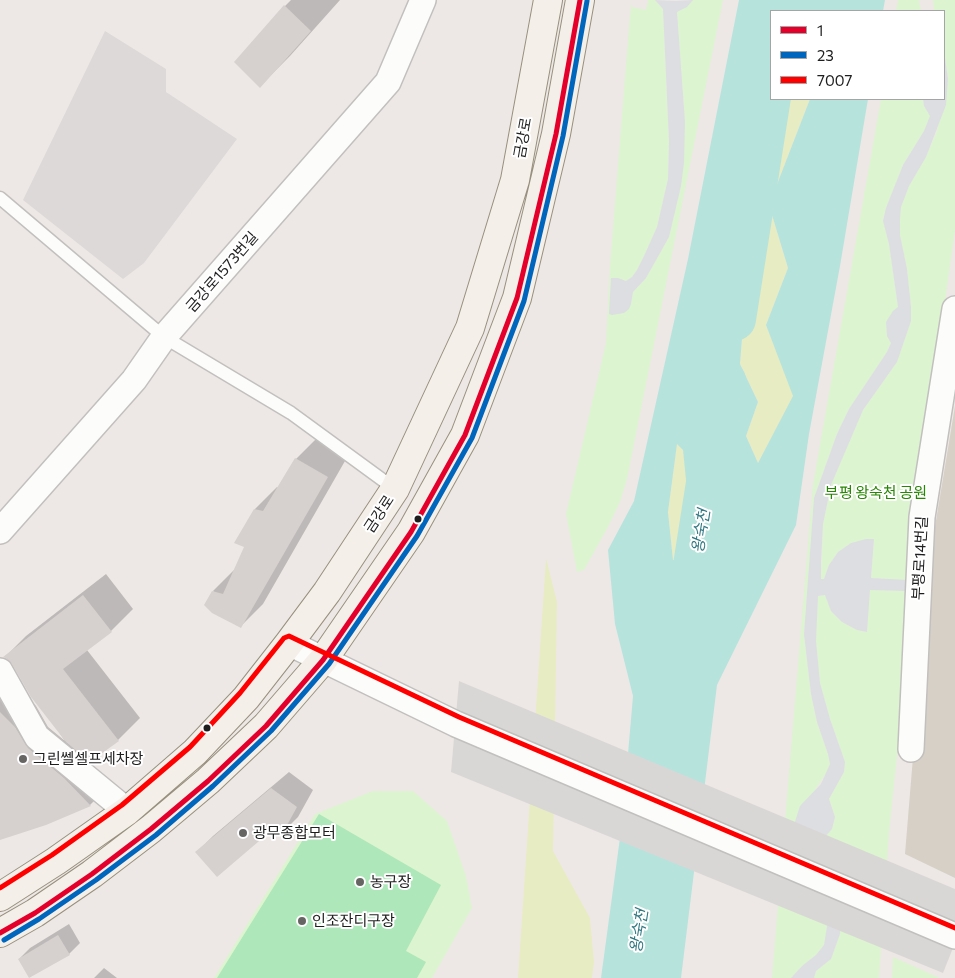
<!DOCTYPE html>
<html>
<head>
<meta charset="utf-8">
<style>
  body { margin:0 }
  #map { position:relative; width:955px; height:978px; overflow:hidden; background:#ede8e6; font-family:Commissioner,sans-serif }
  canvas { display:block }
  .legend { position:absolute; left:770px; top:10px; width:175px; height:90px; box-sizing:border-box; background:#fff; border:1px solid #a5a5a5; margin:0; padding:6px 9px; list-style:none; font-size:15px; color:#1e1e1e }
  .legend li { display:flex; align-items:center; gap:10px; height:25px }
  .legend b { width:25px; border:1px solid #a5a5a5 }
</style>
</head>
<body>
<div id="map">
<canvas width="955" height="978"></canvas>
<ul class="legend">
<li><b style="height:6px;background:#e4002b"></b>1</li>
<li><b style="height:6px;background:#0065bd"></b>23</li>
<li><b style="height:6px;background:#f00"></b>7007</li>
</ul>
</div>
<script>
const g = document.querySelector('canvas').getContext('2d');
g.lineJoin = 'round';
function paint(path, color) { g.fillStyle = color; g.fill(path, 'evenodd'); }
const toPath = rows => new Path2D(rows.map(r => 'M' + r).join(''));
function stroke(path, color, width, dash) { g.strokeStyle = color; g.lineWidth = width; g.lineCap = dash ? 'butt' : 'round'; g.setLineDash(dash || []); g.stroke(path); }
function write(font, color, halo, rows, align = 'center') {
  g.font = font + ' Commissioner,"Noto Sans KR",sans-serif'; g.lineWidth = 4; g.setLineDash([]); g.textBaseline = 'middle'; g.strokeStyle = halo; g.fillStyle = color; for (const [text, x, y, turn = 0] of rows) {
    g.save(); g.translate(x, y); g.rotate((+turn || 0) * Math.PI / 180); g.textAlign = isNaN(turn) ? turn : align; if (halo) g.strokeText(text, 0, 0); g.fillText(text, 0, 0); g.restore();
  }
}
const residential = toPath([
  [105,31,166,69,166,92,237,139,144,263,123,279,23,200]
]);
const construction = toPath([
  [955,406,955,878,905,854,929,563]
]);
const grass = toPath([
  [788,99,810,99,769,205,788,268,766,325,794,396,758,463,746,436,758,402,740,364,746,287,738,214,752,151],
  [707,406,712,415,717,474,726,507,713,539,709,565,673,560,668,512,677,443,683,450,688,488],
  [546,558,557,602,553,851,590,918,594,962,592,978,518,978]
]);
const park = toPath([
  [632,0,632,7,646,10,648,0,655,0,663,9,669,141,668,179,657,227,644,256,637,270,632,277,626,281,622,279,631,304,633,292,646,278,669,237,681,186,685,122,677,12,693,0,723,0,627,479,620,502,608,527,584,570,577,572,566,514,606,343,610,266,630,15],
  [898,0,919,0,921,11,896,11],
  [933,0,955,0,955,230,929,417,908,651,889,833,879,978,814,978,816,971,831,959,840,934,825,837,832,829,835,817,829,799,844,772,845,762,830,719,820,683,816,641,818,596,825,595,831,611,842,622,857,630,867,632,870,590,906,591,907,580,871,578,874,539,851,543,838,552,829,565,824,579,821,579,823,524,831,485,847,447,863,410,897,362,911,321,911,307,907,269,900,235,900,218,901,207,909,186,926,157,937,131,948,79,944,51,944,11,934,11],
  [881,99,923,99,924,106,931,116,924,131,903,165,886,208,883,220,889,244,898,307,887,336,891,342,887,352,849,409,837,434,814,498,804,634,811,694,817,722,828,754,830,764,827,772,815,790,828,920,827,935,824,945,816,955,802,966,791,978,772,978,813,484],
  [373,791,413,791,447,821,466,876,472,908,432,978,214,978,315,814],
  [893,957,940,978,892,978]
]);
const pitch = toPath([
  [319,814,441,885,406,951,426,962,417,978,217,978]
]);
const plaza = toPath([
  [655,0,675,1,693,0,687,7,677,12,685,122,684,163,681,186,669,237,646,278,633,292,631,304,629,309,624,313,612,315,609,314,611,278,618,278,626,281,632,277,637,270,644,256,657,227,668,179,669,141,663,9],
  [944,51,948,79,946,105,926,157,909,186,901,207,900,218,900,235,907,269,911,307,911,321,897,362,863,410,831,485,823,524,821,563,821,579,824,579,829,565,838,552,851,543,866,539,874,539,871,578,908,580,907,591,870,590,867,632,857,630,842,622,831,611,825,595,818,596,816,641,820,683,830,719,845,762,844,772,829,799,835,817,832,829,825,837,841,918,840,934,831,959,816,971,814,978,791,978,802,966,816,955,824,945,828,920,793,828,800,806,821,784,830,764,828,754,817,722,811,694,804,634,814,498,837,434,849,409,887,352,891,343,887,336,886,322,893,311,898,307,889,244,883,221,886,208,903,165,924,131,930,116,924,106,923,99,944,99]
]);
const water = toPath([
  [739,0,885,0,883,11,771,11,771,99,788,99,752,151,738,214,746,287,740,364,758,402,746,436,758,463,793,396,766,325,788,268,769,205,810,99,868,99,840,266,809,434,796,525,717,685,681,978,601,978,622,823,633,696,615,624,608,550,634,501,688,259],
  [707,407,712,415,717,474,726,507,713,539,709,565,673,560,668,512,677,444,683,450,687,490]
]);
const pier = toPath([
  [459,681,955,889,955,943,943,973,451,772]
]);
const shadow = toPath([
  [291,0,340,0,290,56,260,86,285,6],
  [318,437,349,454,263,604,241,626,213,591,235,569,246,547,255,509,277,487,279,488,296,459],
  [106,574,133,609,111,631,87,650,140,718,118,740,89,762,111,784,90,805,46,824,0,838,0,669,36,706,48,727,65,741,13,663,5,657,26,636],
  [289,772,313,790,298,817,281,834,272,828,197,852,213,836],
  [69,924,80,943,69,954,19,959,30,948],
  [104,968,117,978,94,978]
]);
const river = toPath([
  [734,319,771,84],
  [686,623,724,381]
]);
const building = toPath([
  [284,5,311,31,260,88,234,62],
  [295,458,328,477,241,628,212,613,204,605,212,591,223,594,244,547,234,543,254,509,263,511],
  [83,595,112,632,63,669,119,741,90,762,66,742,31,697,12,664,8,659,3,657],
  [0,712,15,727,28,748,64,778,91,806,46,825,0,840],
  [271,788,297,807,281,836,272,830,217,877,195,852],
  [58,935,70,955,29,978,18,959]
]);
const lane = toPath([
  [0,198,164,337,291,413,395,489]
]);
const street = toPath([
  [0,531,134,380,164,337,388,82,423,0],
  [289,643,456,724,955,936],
  [0,671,37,737,127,811],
  [911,749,922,517,955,309]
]);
const secondary = toPath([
  [0,897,56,861,127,811,195,752,246,698,289,643,327,592,395,489,470,328,515,180,548,0],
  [0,933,35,913,92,874,151,829,208,781,266,726,323,660,411,532,465,435,517,298,556,134,580,0]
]);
const bus1 = toPath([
  [0,933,35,913,92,874,151,829,208,781,266,726,323,660,411,532,465,435,517,298,556,134,580,0]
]);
const bus2 = toPath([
  [4,940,39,919,96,880,156,835,213,786,271,731,329,664,417,536,472,438,524,301,563,136,587,1]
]);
const bus3 = toPath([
  [0,888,52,855,122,805,190,747,240,693,284,638,289,636,459,717,955,928]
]);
const markers = [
  [418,519,4.5,"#1e1e1e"],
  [207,728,4.5,"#1e1e1e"],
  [23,759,5,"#666564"],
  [243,833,5,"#666564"],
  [360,882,5,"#666564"],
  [302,921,5,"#666564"]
];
const streetNames = [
  ["금강로",523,138,-80],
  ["금강로1573번길",222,272,-49],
  ["금강로",379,514,-57],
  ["부평로14번길",920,558,-87]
];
const parkNames = [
  ["부평 왕숙천 공원",876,493]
];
const poiNames = [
  ["그린쎌셀프세차장",33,759],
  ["광무종합모터",253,833],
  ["농구장",370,882],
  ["인조잔디구장",312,921]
];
const waterNames = [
  ["왕숙천",701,531,-81],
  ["왕숙천",639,931,-81]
];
paint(residential, '#dcd9d8');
paint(construction, '#d7d0c7');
paint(grass, '#e8ecc2');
paint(park, '#dcf4cf');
paint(pitch, '#aee7ba');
paint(plaza, '#dddee2');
paint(water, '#b7e3dd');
paint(pier, '#d9d7d6');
paint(shadow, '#0003');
stroke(river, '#b7e3dd', 44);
paint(building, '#d6d0cf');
stroke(lane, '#c2c0bf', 15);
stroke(street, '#c2c0bf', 28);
stroke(secondary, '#98907e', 30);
stroke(lane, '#fcfcfb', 12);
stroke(street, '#fcfcfb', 25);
stroke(secondary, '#f4f0e9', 28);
stroke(bus1, '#e4002b', 5);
stroke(bus2, '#0065bd', 5);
stroke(bus3, '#f00', 5);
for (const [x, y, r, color] of markers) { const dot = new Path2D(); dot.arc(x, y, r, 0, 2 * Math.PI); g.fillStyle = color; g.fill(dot); stroke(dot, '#fff', 2); }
write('15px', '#1e1e1e', '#fff', streetNames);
write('15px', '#278602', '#fff', parkNames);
write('15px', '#1e1e1e', '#fff', poiNames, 'left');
write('italic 16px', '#337984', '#fff', waterNames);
</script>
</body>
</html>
